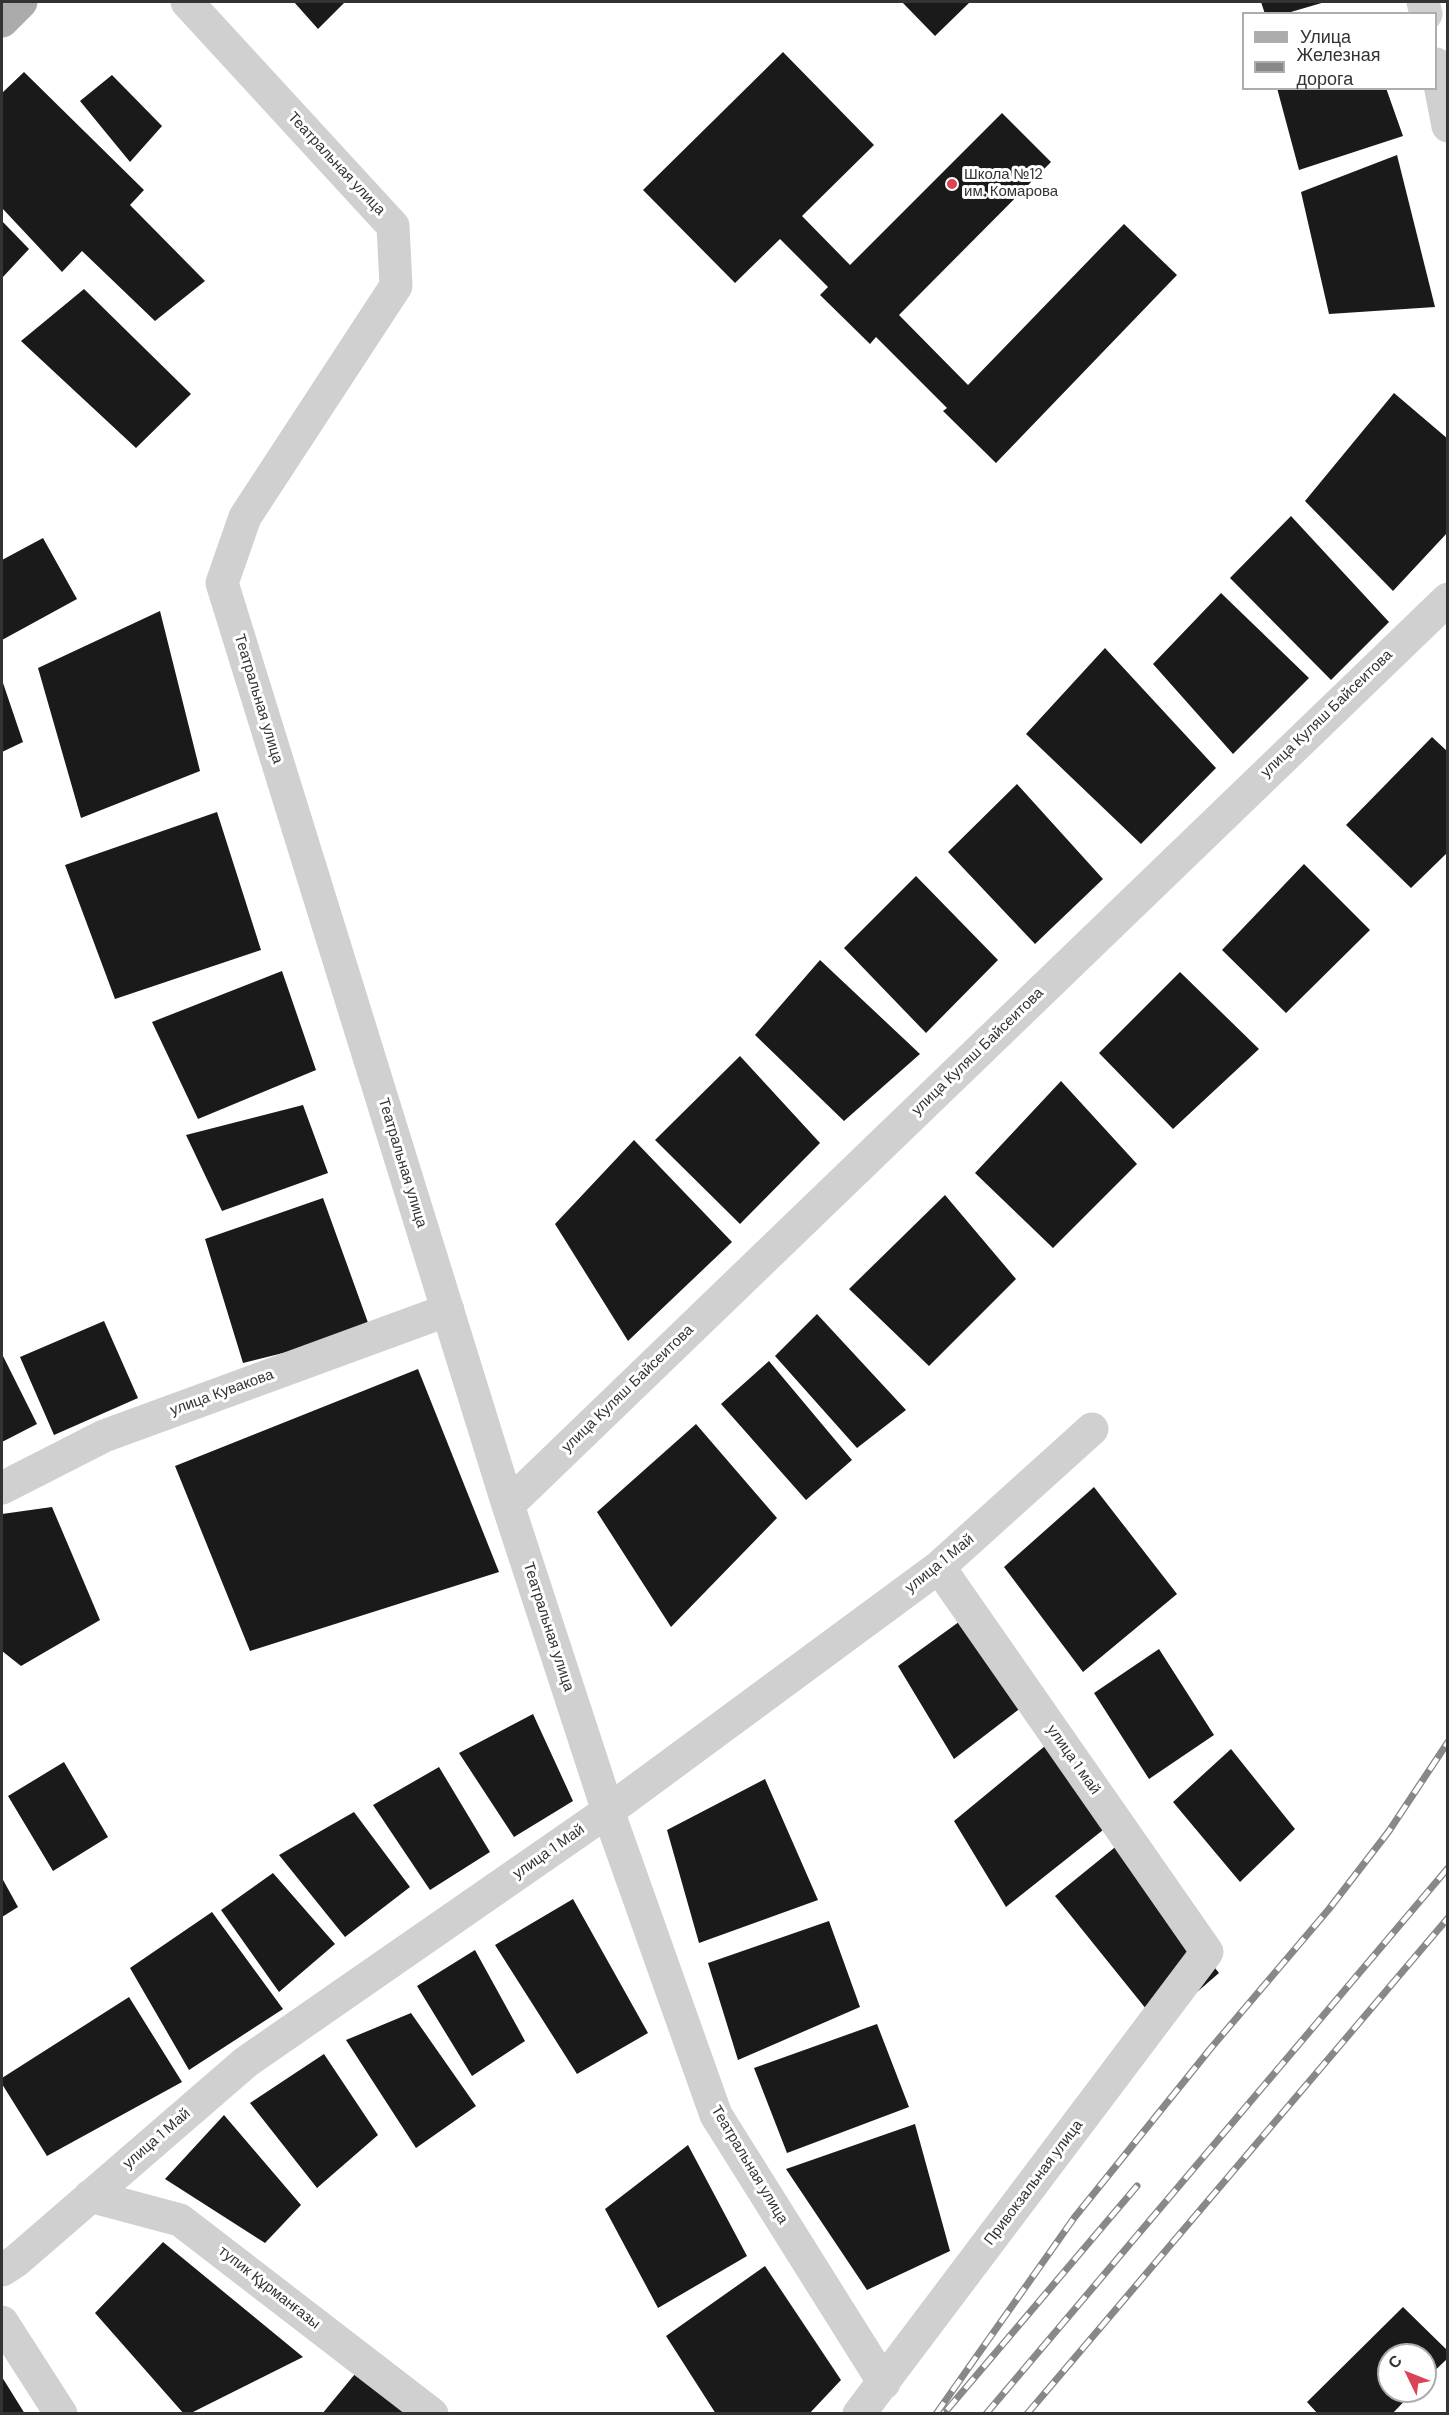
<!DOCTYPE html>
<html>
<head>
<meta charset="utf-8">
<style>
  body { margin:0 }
  #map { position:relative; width:1449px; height:2415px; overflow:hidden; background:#fff; font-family:"DM Sans",sans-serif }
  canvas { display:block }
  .frame { position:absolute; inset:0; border:3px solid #333; pointer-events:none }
  .legend { position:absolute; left:1242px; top:12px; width:195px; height:78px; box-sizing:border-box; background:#fff; border:2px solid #adadad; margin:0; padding:8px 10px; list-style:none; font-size:18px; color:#333 }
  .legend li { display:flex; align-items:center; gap:12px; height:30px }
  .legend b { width:30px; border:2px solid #adadad }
  .north { position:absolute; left:1377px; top:2343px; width:60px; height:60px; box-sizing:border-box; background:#fff; border:2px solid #adadad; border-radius:50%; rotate:313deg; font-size:16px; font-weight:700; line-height:24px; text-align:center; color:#333 }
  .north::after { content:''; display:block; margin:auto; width:21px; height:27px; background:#db4456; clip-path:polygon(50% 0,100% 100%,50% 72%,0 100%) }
</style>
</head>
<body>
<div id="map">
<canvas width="1449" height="2415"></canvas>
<div class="frame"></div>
<ul class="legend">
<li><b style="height:8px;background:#ababab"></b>Улица</li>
<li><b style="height:8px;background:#888"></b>Железная дорога</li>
</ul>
<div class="north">С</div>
</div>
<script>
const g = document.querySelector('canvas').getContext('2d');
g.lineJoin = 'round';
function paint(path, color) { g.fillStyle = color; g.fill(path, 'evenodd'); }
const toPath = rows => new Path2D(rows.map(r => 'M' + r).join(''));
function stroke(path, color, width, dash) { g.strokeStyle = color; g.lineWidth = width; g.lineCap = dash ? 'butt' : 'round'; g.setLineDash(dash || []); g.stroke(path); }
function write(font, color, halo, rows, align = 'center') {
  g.font = font + ' "DM Sans",sans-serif'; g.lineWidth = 6; g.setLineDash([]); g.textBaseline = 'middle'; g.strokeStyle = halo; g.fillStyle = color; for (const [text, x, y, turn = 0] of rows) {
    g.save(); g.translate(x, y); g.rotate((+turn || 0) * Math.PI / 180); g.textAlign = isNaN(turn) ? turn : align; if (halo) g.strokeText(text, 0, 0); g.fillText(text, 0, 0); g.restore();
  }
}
const building = toPath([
  [294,2,345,2,318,29],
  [902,2,970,2,935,36],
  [1261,2,1325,2,1284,14,1265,14],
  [783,52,874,145,802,216,850,265,1002,113,1051,162,899,315,968,385,1124,224,1177,275,996,463,943,411,947,408,876,337,870,344,820,295,828,287,780,239,735,283,643,190],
  [24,72,144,190,130,205,205,281,155,321,82,251,62,272,2,208,2,93],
  [112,75,162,126,130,162,80,101],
  [1277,88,1386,88,1403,136,1299,170],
  [1397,155,1435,307,1329,314,1301,192],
  [2,221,29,249,2,278],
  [84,289,191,394,136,448,21,341],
  [1394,393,1448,439,1448,532,1393,591,1305,501],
  [1291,516,1389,622,1331,680,1230,578],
  [43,538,77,599,2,640,2,560],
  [1221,593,1309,678,1233,754,1153,664],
  [160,611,200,771,81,818,38,668],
  [1105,648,1216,768,1141,844,1026,734],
  [2,680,23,742,2,752],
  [1432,737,1448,752,1448,852,1411,888,1346,825],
  [1017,784,1103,879,1035,944,948,852],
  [217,812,261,950,115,999,65,865],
  [1304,864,1370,930,1286,1013,1222,950],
  [916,876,998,960,926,1033,844,948],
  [820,960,920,1054,844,1121,755,1035],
  [282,971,316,1070,198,1119,152,1022],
  [1180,972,1259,1049,1173,1129,1099,1053],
  [740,1056,820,1143,740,1224,655,1140],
  [1061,1081,1137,1164,1053,1248,975,1173],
  [303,1105,328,1173,222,1211,186,1135],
  [634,1140,732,1242,628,1341,555,1224],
  [945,1195,1016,1279,929,1366,849,1289],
  [323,1198,371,1331,243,1363,205,1239],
  [817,1314,906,1410,857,1448,775,1356],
  [104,1321,138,1398,54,1435,20,1357],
  [2,1354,37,1424,2,1442],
  [769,1361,852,1460,806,1500,721,1404],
  [418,1369,499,1572,250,1651,175,1466],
  [696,1424,777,1518,671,1627,597,1512],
  [1094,1487,1177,1594,1083,1672,1004,1567],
  [52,1507,100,1620,21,1666,2,1651,2,1514],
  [974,1611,1039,1694,954,1759,898,1666],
  [1159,1649,1214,1735,1149,1779,1094,1693],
  [533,1714,573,1801,514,1837,459,1753],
  [1045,1746,1103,1830,1006,1907,954,1821],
  [1231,1749,1295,1829,1240,1882,1173,1802],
  [64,1762,108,1837,53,1871,8,1796],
  [439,1767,490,1852,430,1890,373,1805],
  [765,1779,818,1900,699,1943,667,1830],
  [354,1812,410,1887,345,1937,279,1855],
  [1119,1844,1219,1973,1159,2025,1055,1896],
  [273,1873,335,1944,279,1992,221,1910],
  [2,1878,18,1907,2,1917],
  [573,1899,648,2033,577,2074,495,1945],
  [212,1912,283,2009,189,2070,130,1968],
  [829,1921,860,2007,738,2060,708,1963],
  [475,1950,525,2041,472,2076,417,1986],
  [129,1997,182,2082,47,2156,2,2084,2,2078],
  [411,2013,476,2106,416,2148,346,2040],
  [877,2024,909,2107,787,2153,754,2068],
  [324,2054,378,2135,317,2188,250,2103],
  [224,2115,301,2205,265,2243,165,2179],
  [915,2124,950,2251,867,2290,786,2169],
  [688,2145,747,2256,658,2308,605,2209],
  [163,2242,303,2357,189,2414,184,2414,95,2313],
  [765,2266,841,2380,809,2414,716,2414,666,2336],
  [1403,2307,1448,2351,1448,2358,1425,2380,1425,2355,1389,2355,1389,2391,1414,2391,1392,2414,1318,2414,1307,2402],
  [364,2363,413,2414,322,2414],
  [2,2377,25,2414,2,2414]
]);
const street = toPath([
  [187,2,393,226,396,286,245,517,222,583,508,1505,608,1811,716,2115,884,2383],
  [1423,2,1426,14],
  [1436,64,1448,126],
  [2,1488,104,1436,448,1310],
  [508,1505,1448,599],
  [90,2196,180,2220,432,2414],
  [2,2270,16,2261,246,2062,608,1811,939,1567,1092,1429],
  [2,2322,61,2414],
  [859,2414,1207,1952,939,1567]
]);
const primary = toPath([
  [2,21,21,2]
]);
const rail = toPath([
  [947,2410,1137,2186],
  [936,2414,1074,2218,1211,2048,1329,1909,1389,1831,1448,1742],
  [986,2414,1448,1868],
  [1027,2414,1448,1918]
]);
const markers = [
  [952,184,6,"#db4456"]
];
const streetNames = [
  ["Театральная улица",336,164,47],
  ["Театральная улица",258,699,73],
  ["улица Куляш Байсеитова",1327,714,-44],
  ["улица Куляш Байсеитова",978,1052,-44],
  ["Театральная улица",402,1163,73],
  ["улица Куляш Байсеитова",628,1389,-44],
  ["улица Кувакова",222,1393,-20],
  ["улица 1 Май",940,1564,-39],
  ["Театральная улица",548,1627,72],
  ["улица 1 май",1073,1760,55],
  ["улица 1 Май",549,1852,-35],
  ["улица 1 Май",157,2139,-41],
  ["Театральная улица",749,2165,59],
  ["Привокзальная улица",1034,2183,-53],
  ["тупик Құрманғазы",269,2288,38]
];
const poiNames = [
  ["Школа №12",964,175],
  ["им. Комарова",964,192]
];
paint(building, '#1a1a1a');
stroke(street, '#d0d0d0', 33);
stroke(primary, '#ababab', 33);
stroke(rail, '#888', 7);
stroke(rail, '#fff', 4.5, [14]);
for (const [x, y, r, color] of markers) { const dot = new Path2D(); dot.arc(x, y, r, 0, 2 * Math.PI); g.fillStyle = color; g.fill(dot); stroke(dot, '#fff', 2); }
write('15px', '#333', '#fff', streetNames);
write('15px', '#333', '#fff', poiNames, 'left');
</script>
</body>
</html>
